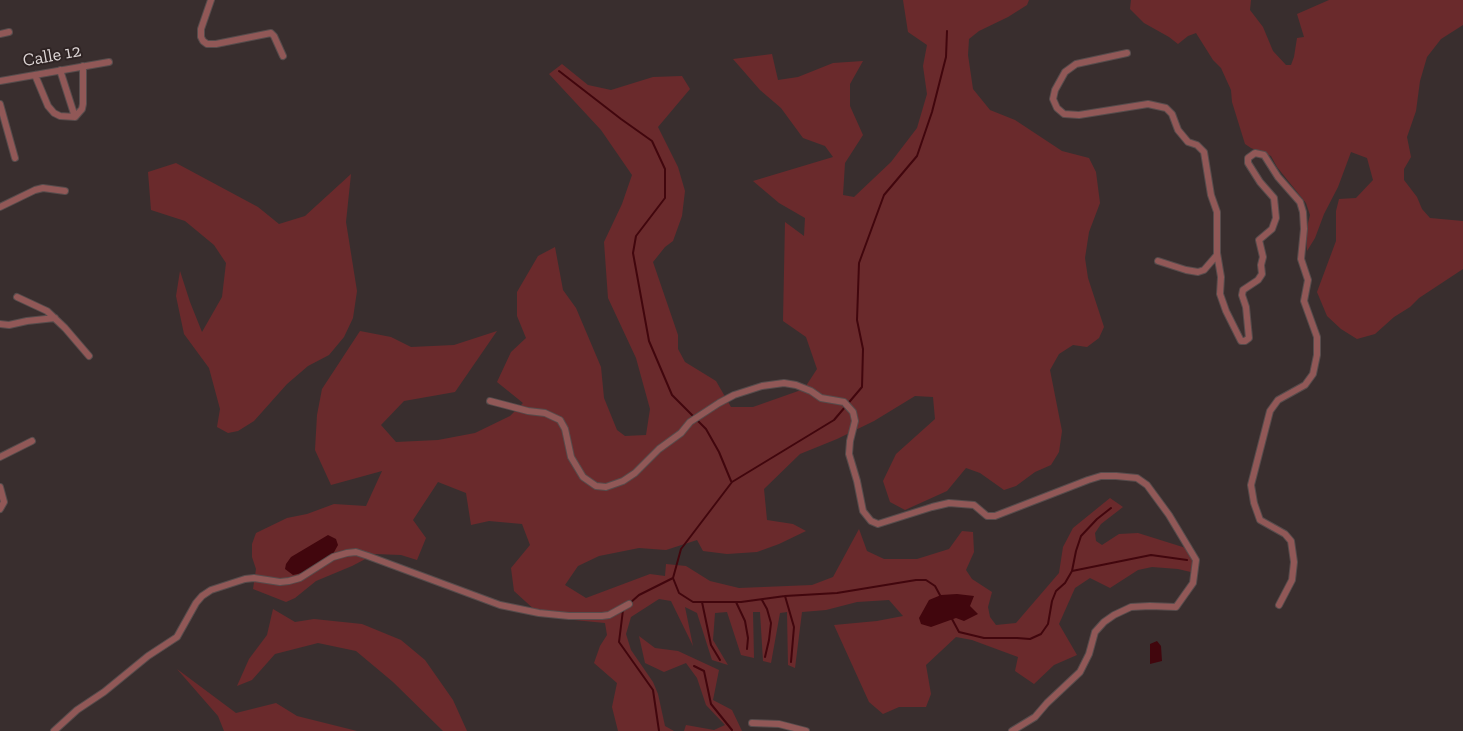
<!DOCTYPE html>
<html>
<head>
<meta charset="utf-8">
<style>
  body { margin:0 }
  canvas { display:block; background:#392e2e }
</style>
</head>
<body>
<canvas width="1463" height="731"></canvas>
<script>
const g = document.querySelector('canvas').getContext('2d');
g.lineJoin = 'round';
function paint(path, color) { g.fillStyle = color; g.fill(path, 'evenodd'); }
const toPath = rows => new Path2D(rows.map(r => 'M' + r).join(''));
function stroke(path, color, width, dash) { g.strokeStyle = color; g.lineWidth = width; g.lineCap = dash ? 'butt' : 'round'; g.setLineDash(dash || []); g.stroke(path); }
function write(font, color, halo, rows, align = 'center') {
  g.font = font + ' "Zilla Slab",serif'; g.lineWidth = 4; g.setLineDash([]); g.textBaseline = 'middle'; g.strokeStyle = halo; g.fillStyle = color; for (const [text, x, y, turn = 0] of rows) {
    g.save(); g.translate(x, y); g.rotate((+turn || 0) * Math.PI / 180); g.textAlign = isNaN(turn) ? turn : align; if (halo) g.strokeText(text, 0, 0); g.fillText(text, 0, 0); g.restore();
  }
}
const green = toPath([
  [903,0,1029,0,1027,5,1008,17,979,31,969,39,968,55,973,89,990,110,1015,120,1062,151,1089,158,1096,172,1100,203,1089,232,1085,258,1088,278,1104,327,1099,338,1087,347,1073,345,1059,354,1050,370,1062,431,1059,452,1051,465,1035,472,1016,486,1004,490,980,473,966,468,947,491,905,510,890,502,883,481,896,454,935,419,933,397,915,396,874,421,837,439,800,454,764,489,767,520,793,524,806,531,779,544,757,552,727,554,703,551,697,540,666,550,639,548,599,556,578,566,565,585,586,598,650,574,665,576,666,564,686,566,710,581,739,588,812,585,833,577,859,529,867,551,884,559,917,559,949,549,962,531,973,532,974,552,966,570,972,579,992,592,988,607,990,617,996,625,1016,623,1059,573,1063,547,1073,528,1110,498,1123,507,1101,524,1095,533,1096,541,1102,545,1119,534,1138,533,1189,549,1196,560,1195,573,1178,569,1152,567,1138,570,1110,588,1090,578,1075,588,1059,624,1077,655,1054,665,1034,684,1015,671,1018,657,972,640,956,637,926,665,931,694,926,707,899,707,883,714,869,702,834,625,877,621,903,616,889,600,857,602,826,610,802,612,795,668,788,665,787,612,780,613,771,663,763,661,760,612,753,612,754,658,741,655,727,612,715,613,713,640,728,665,712,660,697,613,685,607,693,646,671,601,659,599,631,617,626,634,631,650,653,682,658,694,665,726,674,731,618,731,612,707,617,683,594,663,600,646,607,635,605,623,574,620,537,612,514,591,511,568,530,545,522,524,489,521,471,525,466,493,438,482,413,520,426,538,417,560,401,555,375,554,352,566,316,581,295,598,286,602,253,589,256,569,252,557,252,544,256,533,287,518,307,514,334,504,366,506,382,471,331,485,315,450,317,415,322,389,360,331,391,337,411,347,454,345,497,331,455,392,404,401,381,425,396,442,438,440,475,433,510,416,523,403,497,382,511,352,526,338,517,316,517,292,538,256,555,247,563,290,576,308,601,367,604,398,617,430,625,436,646,435,650,409,636,358,608,298,604,242,622,204,632,175,601,130,549,74,562,64,588,85,611,90,653,77,682,76,690,89,658,127,678,167,685,191,682,216,673,241,665,247,653,262,678,335,678,349,685,362,716,381,731,407,753,407,804,389,817,369,806,337,783,321,785,222,804,236,805,218,779,203,753,181,833,157,825,146,803,138,781,108,760,90,733,59,772,54,778,80,798,77,833,63,863,61,850,84,850,106,863,135,845,163,843,195,854,197,891,162,917,128,927,94,923,66,927,45,908,32],
  [1131,0,1251,0,1250,10,1263,27,1273,51,1286,65,1291,65,1294,57,1297,38,1304,37,1297,14,1329,0,1463,0,1463,25,1441,39,1427,57,1420,81,1416,111,1407,137,1411,157,1404,169,1404,180,1417,197,1422,209,1430,218,1463,221,1463,269,1419,298,1410,307,1394,317,1375,334,1357,339,1341,329,1327,316,1317,292,1336,241,1336,211,1339,199,1356,198,1373,180,1367,158,1351,152,1338,187,1324,214,1315,238,1307,251,1306,231,1310,215,1306,203,1277,167,1271,156,1251,148,1245,144,1232,102,1231,90,1221,68,1213,60,1196,33,1188,36,1178,44,1169,37,1144,23,1130,9],
  [176,163,258,207,279,224,305,216,351,174,346,222,357,291,353,318,344,337,329,355,308,366,287,384,254,421,238,431,228,433,217,427,220,409,209,368,184,334,176,296,180,271,190,302,202,332,222,297,226,263,214,245,185,221,151,210,148,172],
  [273,609,295,622,314,619,362,624,401,640,425,660,453,700,467,731,443,731,393,682,356,651,318,643,275,654,252,680,237,686,249,659,267,635],
  [639,636,655,648,678,651,719,670,713,700,732,710,742,731,684,731,686,725,714,730,725,725,706,705,697,678,686,663,664,672,645,663],
  [177,669,236,713,276,703,297,716,357,731,224,731,218,716]
]);
const water = toPath([
  [328,535,336,539,338,545,333,554,302,573,293,575,285,569,286,564,291,557],
  [957,594,974,596,970,606,978,614,964,621,956,618,931,627,921,624,919,618,929,600,941,595],
  [1157,641,1161,646,1162,661,1150,664,1150,644]
]);
const stream = toPath([
  [559,71,621,119,652,141,665,169,665,198,636,236,633,253,649,341,672,395,694,417],
  [697,420,706,429,719,452,731,481],
  [1072,571,1076,551,1081,536,1097,519,1111,508],
  [673,578,681,549,732,482,834,420,862,387,863,349,857,320,859,263,884,195,917,156,932,112,946,57,947,31],
  [785,596,794,627,791,662],
  [762,600,767,609,771,623,769,640,765,657],
  [702,602,711,645,720,660],
  [736,602,745,621,748,638,747,649],
  [630,603,639,595,673,578,679,593,693,602,741,602,785,596,837,593,916,580,926,580,935,586,941,597],
  [623,610,619,642,653,690,659,731],
  [952,619,959,632,984,638,1017,638,1030,639,1041,634,1048,624,1052,601,1056,591,1065,583,1072,571,1151,555,1187,560],
  [694,666,704,671,711,704,732,730]
]);
const minor = toPath([
  [211,0,201,29,201,37,203,41,207,44,216,44,271,33,274,36,283,56],
  [0,34,9,32],
  [1127,53,1076,64,1065,72,1055,90,1053,99,1057,108,1064,114,1079,115,1148,104,1166,108,1172,114,1178,130,1188,142,1197,145,1204,152,1211,195,1217,212,1217,253,1221,277,1220,294,1226,311,1241,341,1245,341,1249,338,1246,307,1242,295,1243,290,1258,280,1262,274,1261,265,1263,257,1259,240,1272,229,1276,218,1274,198,1260,182,1248,163,1248,158,1255,153,1264,155,1278,177,1300,202,1303,212,1304,229,1301,259,1308,280,1304,301,1317,337,1317,355,1313,374,1305,385,1278,400,1270,411,1251,485,1254,503,1260,520,1285,534,1291,541,1294,562,1292,580,1279,605],
  [60,70,75,117],
  [35,75,48,106,54,113,60,116,75,117,82,109,83,104,83,66],
  [0,81,109,62],
  [0,104,15,158],
  [0,207,35,190,43,188,65,191],
  [1158,261,1186,270,1198,272,1204,270,1217,255],
  [17,297,47,311,65,328,89,356],
  [0,324,9,325,27,321,55,318],
  [490,401,528,411,545,413,560,420,565,429,571,457,583,477,596,486,606,487,623,481,635,473,659,449,681,433,690,422,719,403,734,395,762,386,784,383,796,385,811,391,821,398,844,402,853,412,855,421,850,441,849,454,857,481,863,511,871,521,878,524,932,507,949,503,974,505,987,516,995,516,1088,480,1101,476,1116,476,1137,478,1147,485,1169,515,1196,560,1193,583,1176,607,1150,606,1131,607,1114,615,1104,622,1095,632,1089,654,1080,672,1047,703,1035,717,1012,731],
  [0,457,32,441],
  [0,487,4,502,0,509],
  [752,723,779,724,806,731],
  [54,731,77,710,104,692,148,656,177,637,196,603,202,596,211,590,245,579,254,578,280,582,289,581,300,578,333,557,347,553,356,552,368,556,500,605,539,613,569,616,602,616,609,615,629,604]
]);
const streetNames = [
  ["Calle 12",52,56,-10]
];
paint(green, '#6a2a2c');
paint(water, '#41060d');
stroke(stream, '#41060d', 2);
stroke(minor, '#574c4c', 8);
stroke(minor, '#915857', 6);
write('18px', '#ded6d6', '#2f2424', streetNames);
</script>
</body>
</html>
